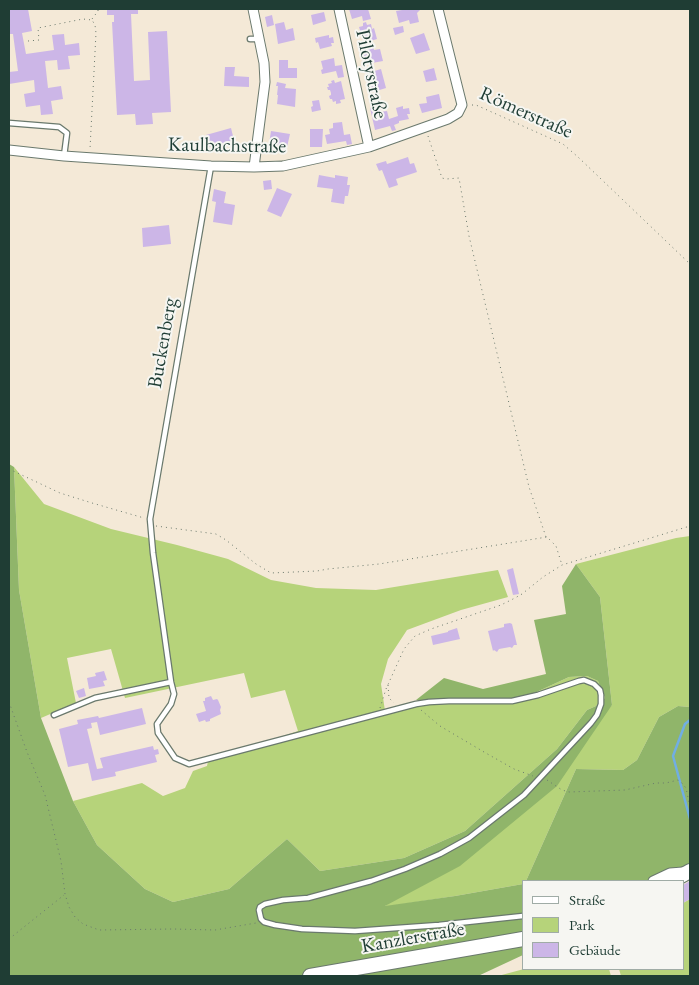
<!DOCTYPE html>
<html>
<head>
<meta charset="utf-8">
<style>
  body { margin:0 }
  #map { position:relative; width:699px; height:985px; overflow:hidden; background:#f4e9d7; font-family:"EB Garamond",serif }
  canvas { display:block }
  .frame { position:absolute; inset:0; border:10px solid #1f3d34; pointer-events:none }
  .legend { position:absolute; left:522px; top:880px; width:162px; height:90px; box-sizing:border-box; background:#f6f6f2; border:1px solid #a0aca6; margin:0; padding:6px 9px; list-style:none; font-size:15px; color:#1f3d34 }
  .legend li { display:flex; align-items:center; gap:10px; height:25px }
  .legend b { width:25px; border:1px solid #a0aca6 }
</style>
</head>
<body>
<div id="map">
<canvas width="699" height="985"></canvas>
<div class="frame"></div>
<ul class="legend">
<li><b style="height:6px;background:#fff"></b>Straße</li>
<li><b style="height:14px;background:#b6d37a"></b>Park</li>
<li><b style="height:14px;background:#ccb6e7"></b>Gebäude</li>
</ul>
</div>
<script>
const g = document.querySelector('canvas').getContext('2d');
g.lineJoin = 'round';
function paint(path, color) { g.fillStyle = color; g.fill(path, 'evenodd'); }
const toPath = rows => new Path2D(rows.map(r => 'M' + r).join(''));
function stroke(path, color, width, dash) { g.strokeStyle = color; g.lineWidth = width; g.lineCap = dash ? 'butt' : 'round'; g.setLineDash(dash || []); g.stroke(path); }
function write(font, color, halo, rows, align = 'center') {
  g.font = font + ' "EB Garamond",serif'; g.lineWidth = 4; g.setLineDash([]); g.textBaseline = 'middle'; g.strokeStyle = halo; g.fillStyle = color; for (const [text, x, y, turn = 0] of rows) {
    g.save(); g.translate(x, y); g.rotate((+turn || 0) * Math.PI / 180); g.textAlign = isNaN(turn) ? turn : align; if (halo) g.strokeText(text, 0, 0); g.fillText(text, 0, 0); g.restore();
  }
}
const green = toPath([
  [14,467,44,504,111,529,177,545,228,559,271,580,316,588,376,590,498,570,508,597,461,610,407,630,388,659,381,684,385,711,428,702,530,695,569,677,587,676,598,681,605,698,596,706,587,710,557,749,465,831,404,858,320,871,287,839,229,889,173,902,145,889,97,845,73,801,142,783,163,796,185,788,193,771,207,766,208,761,298,731,285,690,251,698,244,673,125,698,111,649,67,658,76,703,41,718,19,590],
  [690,536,690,707,678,706,659,717,637,760,623,770,576,769,526,881,523,881,523,884,455,896,384,907,612,705,600,597,576,564,676,538],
  [690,899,690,976,621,976,619,969,683,969,683,903],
  [524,969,609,969,611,976,498,976]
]);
const forest = toPath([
  [9,464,14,467,19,590,41,718,73,801,97,845,145,889,173,902,229,889,287,839,320,871,404,858,465,831,557,749,587,710,596,706,605,698,598,681,587,676,569,677,530,695,509,699,428,702,416,700,444,678,483,689,546,674,534,620,566,614,562,586,576,564,600,597,612,705,557,786,460,866,385,906,455,896,523,884,523,955,478,976,9,976],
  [678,706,690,707,690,864,662,881,526,881,576,769,623,770,637,760,659,717]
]);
const stream = toPath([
  [690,720,685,724,673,756,690,819]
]);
const building = toPath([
  [9,9,28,9,32,31,22,33,26,54,54,50,52,35,64,34,65,45,79,43,80,55,68,56,70,69,58,70,57,60,45,61,48,88,61,86,63,99,51,101,53,114,41,115,40,105,26,107,24,94,35,92,34,80,9,84,9,72,18,71,13,34,9,34],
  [107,9,138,9,138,14,131,14,134,81,150,80,148,32,167,31,171,112,152,113,153,124,136,125,135,114,117,115,112,22,114,22,114,15,107,15],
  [349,9,368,9,371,19,363,21,362,16,352,19],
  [408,9,421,9,417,13,419,22,410,24,409,20,399,23,396,11],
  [324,12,326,21,313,25,311,15],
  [272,15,274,25,267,27,265,17],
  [284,22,286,30,293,28,295,40,278,44,275,24],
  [366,22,367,25,371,24,372,29,374,28,377,39,364,43,359,27,363,26,363,23],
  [403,26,404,32,395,35,393,28],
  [424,33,430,50,416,54,410,38],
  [329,35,329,38,333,37,334,43,331,43,332,46,320,49,318,42,316,43,315,38],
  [373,45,374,50,380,49,383,61,372,63,372,59,364,61,362,48],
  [334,58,335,66,342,65,344,77,338,78,336,71,322,74,321,70,323,69,321,61],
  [279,60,288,60,288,68,297,68,297,78,279,78],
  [225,67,235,67,234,76,249,77,249,87,224,86],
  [434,68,437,80,426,82,423,71],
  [381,69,386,88,373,92,368,73],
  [334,80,335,83,341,81,345,99,340,100,341,103,336,104,336,101,333,102,332,99,330,99,329,96,331,95,331,93,330,90,328,90,327,87,329,87,328,84,332,83,331,81],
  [277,82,286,84,285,88,296,89,295,107,277,104,278,95,277,95,278,86,276,86],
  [439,94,442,108,422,113,419,104,427,103,426,97],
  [319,100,321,110,312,112,311,107,313,106,312,101],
  [378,106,380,112,387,111,389,119,398,116,396,108,403,106,403,109,409,108,410,114,407,114,409,119,399,121,399,123,394,125,396,130,392,131,390,126,375,130,370,108],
  [342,122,344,135,350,134,352,144,347,145,346,141,327,144,325,135,330,134,329,129,333,128,333,123],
  [231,128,234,140,209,147,206,135],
  [310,129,323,129,322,147,310,147],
  [271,131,290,134,287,147,269,144],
  [408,157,410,164,414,163,417,172,396,179,398,185,389,188,382,170,379,171,376,164,386,161,387,164],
  [319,175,335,178,335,175,348,177,347,185,350,185,348,196,345,196,344,204,331,202,333,189,317,187],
  [271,180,272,189,264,190,263,181],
  [277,188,292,194,281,217,267,211],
  [214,189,226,192,224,203,235,205,232,225,213,222,216,202,212,201],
  [169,225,171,244,143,247,142,228],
  [513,568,519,594,513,595,507,570],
  [510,623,512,624,517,645,514,645,512,648,510,647,499,649,497,652,494,650,493,651,488,631,504,627,504,624],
  [457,628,460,639,433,645,431,636,448,632,448,631],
  [104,671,107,680,103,681,105,686,89,689,87,678,96,676,95,673],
  [84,688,86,696,79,698,76,691],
  [211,696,213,700,217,699,218,700,221,707,220,710,221,714,210,719,210,721,206,722,205,720,199,722,196,714,206,711,203,701,205,701,205,698],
  [142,708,146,724,100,735,97,722,91,723,92,728,87,729,97,769,103,768,100,758,153,746,154,750,158,749,159,754,155,755,157,762,115,772,116,776,92,781,88,763,68,767,59,729,78,724,77,720,98,716,99,718],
  [690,881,690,899,683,903,683,885]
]);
const path = toPath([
  [92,19,98,11,98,9],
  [28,41,39,40,38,28,83,19,92,20,95,25,96,33,90,149],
  [472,105,476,105,563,144,578,157,690,264],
  [428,136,442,178,446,179,459,178,469,236,529,487,546,537],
  [9,469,60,493,92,503,144,518],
  [156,526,216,534,226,540,256,564,271,573,317,571,328,569,379,564,547,537,556,546,562,565],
  [388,685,389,698,394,703],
  [9,702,27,752,45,795,61,861,65,894,69,907,75,917,83,924,99,930,173,929,215,930,256,923],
  [380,708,386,689,404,649,415,636,431,629,501,605,515,598,522,594,543,577,562,565,690,526],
  [421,710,440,726,484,752,514,769,533,776],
  [547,780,562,790,569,792,625,790,656,783,666,783,678,780,681,782,686,788,690,807],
  [9,939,64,895]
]);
const lane = toPath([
  [250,39,259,39],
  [9,123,59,127,67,133,64,156],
  [211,166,150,519,153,553,171,682,174,694,171,704,157,724,158,733,175,758,189,764,416,704,429,702,449,701,512,701,538,695,579,681,584,680,594,684,600,690,601,695,601,704,597,715,591,723,524,795,469,838,440,854,405,869,371,881,308,898,283,900,265,904,260,907,259,910,261,919,264,922,275,925,302,929,355,931,439,925,523,916],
  [54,715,95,698,171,682]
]);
const street = toPath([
  [253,9,264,63,265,82,254,167],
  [339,9,369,147],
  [9,150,64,156,211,166,254,167,283,166,369,147,448,119,458,113,462,105,438,9],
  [653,881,670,873,683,872]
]);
const secondary = toPath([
  [672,881,690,871],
  [310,976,523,939]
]);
const streetNames = [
  ["Pilotystraße",371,74,78],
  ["Römerstraße",526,113,24],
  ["Kaulbachstraße",227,146,1],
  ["Buckenberg",163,343,-80],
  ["Kanzlerstraße",413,938,-10]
];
paint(green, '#b6d37a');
paint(forest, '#90b56a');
stroke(stream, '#71aee3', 2.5);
paint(building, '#ccb6e7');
stroke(lane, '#6a796d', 7);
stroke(street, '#6a796d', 11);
stroke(secondary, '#6a796d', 16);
stroke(path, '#6a796d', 1, [1, 4]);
stroke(lane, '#fff', 4.5);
stroke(street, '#fff', 9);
stroke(secondary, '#fff', 14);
write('20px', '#1f3d34', '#f6f6f2', streetNames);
</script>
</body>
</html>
